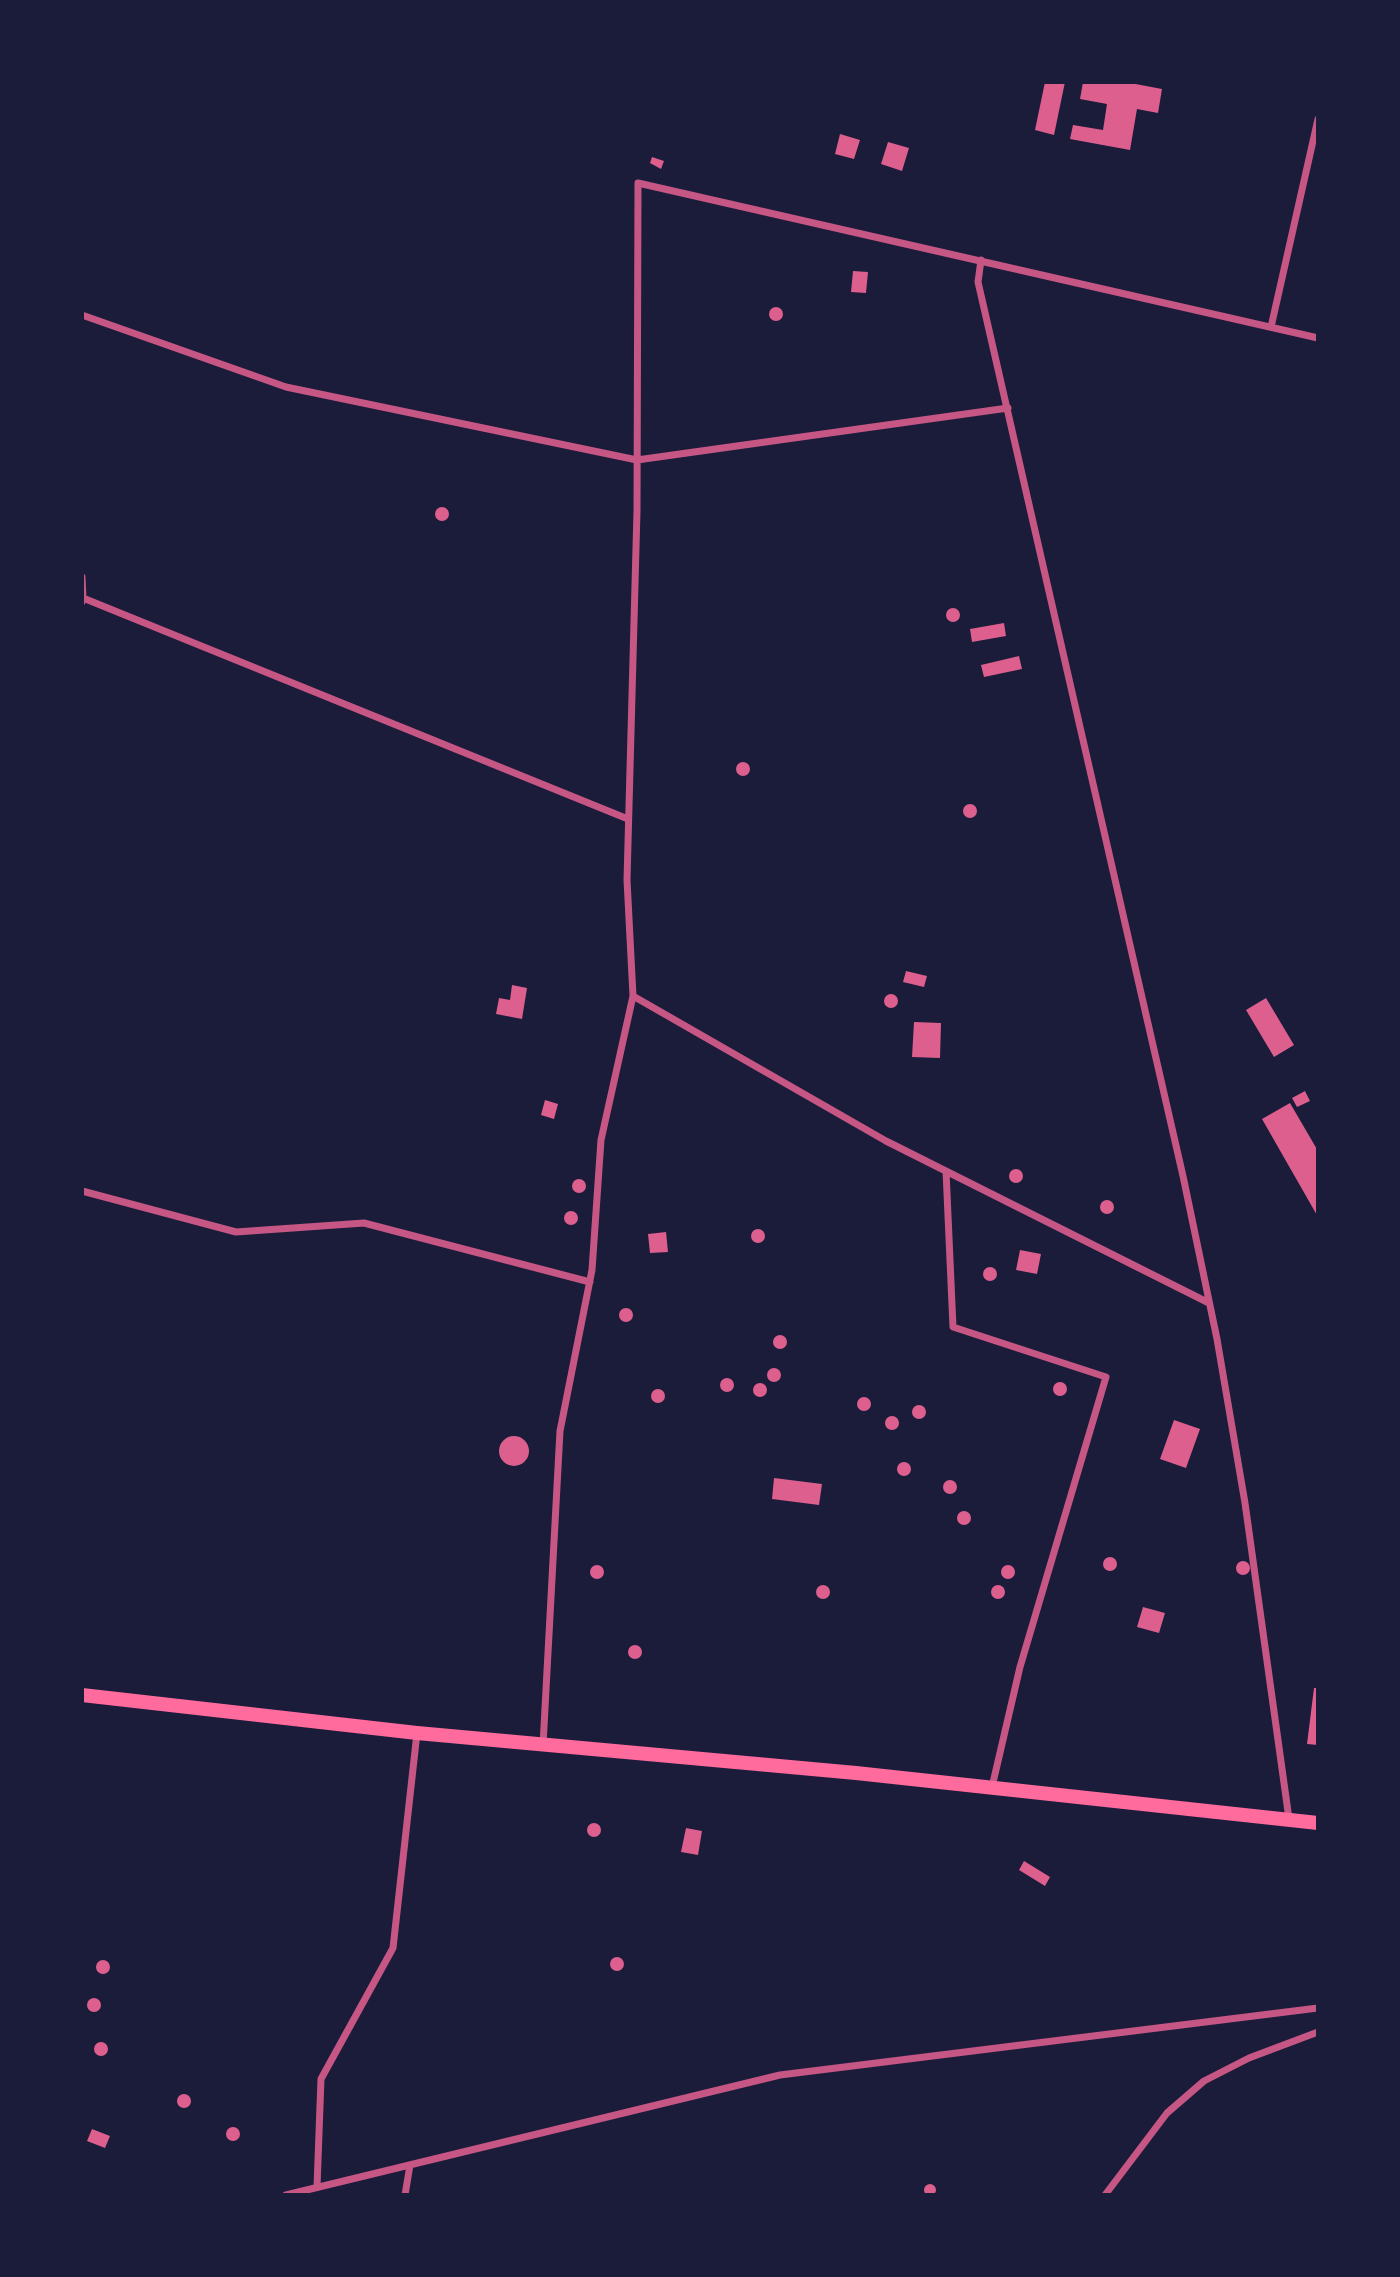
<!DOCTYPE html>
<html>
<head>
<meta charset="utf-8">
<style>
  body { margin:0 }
  #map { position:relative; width:1400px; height:2277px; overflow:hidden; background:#1b1b3a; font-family:"DM Sans",sans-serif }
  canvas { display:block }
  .frame { position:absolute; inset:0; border:84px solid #1b1b3a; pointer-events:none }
</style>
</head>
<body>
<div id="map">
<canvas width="1400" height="2277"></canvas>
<div class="frame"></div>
</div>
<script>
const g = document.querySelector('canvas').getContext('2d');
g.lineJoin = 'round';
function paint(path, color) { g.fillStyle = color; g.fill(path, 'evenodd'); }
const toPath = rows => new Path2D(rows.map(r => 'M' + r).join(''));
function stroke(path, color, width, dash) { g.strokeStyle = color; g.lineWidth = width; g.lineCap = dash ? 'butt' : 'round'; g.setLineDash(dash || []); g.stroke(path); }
const building = toPath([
  [1045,82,1065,82,1054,135,1035,130],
  [1083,82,1125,82,1162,89,1158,113,1137,109,1130,150,1070,139,1073,125,1103,130,1107,104,1080,99],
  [840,134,860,140,854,159,835,154],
  [888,142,909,148,902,171,881,164],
  [652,157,664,161,661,169,650,163],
  [853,271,868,272,866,293,851,292],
  '769 314a7 7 0 1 1 14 0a7 7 0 1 1-14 0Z',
  '435 514a7 7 0 1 1 14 0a7 7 0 1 1-14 0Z',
  '946 615a7 7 0 1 1 14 0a7 7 0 1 1-14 0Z',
  [1004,623,1006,636,972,642,970,629],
  [1019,656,1022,669,984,677,981,665],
  '736 769a7 7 0 1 1 14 0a7 7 0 1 1-14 0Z',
  '963 811a7 7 0 1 1 14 0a7 7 0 1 1-14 0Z',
  [906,971,927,976,924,987,903,982],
  [512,985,527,988,522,1019,496,1014,499,998,510,1000],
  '884 1001a7 7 0 1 1 14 0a7 7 0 1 1-14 0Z',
  [1266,998,1294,1045,1274,1057,1246,1010],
  [914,1022,941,1023,940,1058,912,1057],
  [1305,1091,1310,1101,1297,1107,1292,1098],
  [545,1100,558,1104,554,1119,541,1115],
  [1290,1103,1318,1151,1318,1217,1262,1119],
  '1009 1176a7 7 0 1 1 14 0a7 7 0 1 1-14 0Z',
  '572 1186a7 7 0 1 1 14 0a7 7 0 1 1-14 0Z',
  '1100 1207a7 7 0 1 1 14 0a7 7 0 1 1-14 0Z',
  '564 1218a7 7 0 1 1 14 0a7 7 0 1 1-14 0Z',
  '751 1236a7 7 0 1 1 14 0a7 7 0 1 1-14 0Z',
  [666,1232,668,1252,650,1253,648,1234],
  [1020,1250,1041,1254,1037,1274,1016,1270],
  '983 1274a7 7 0 1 1 14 0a7 7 0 1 1-14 0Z',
  '619 1315a7 7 0 1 1 14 0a7 7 0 1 1-14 0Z',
  '773 1342a7 7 0 1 1 14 0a7 7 0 1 1-14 0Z',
  '767 1375a7 7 0 1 1 14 0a7 7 0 1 1-14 0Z',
  '720 1385a7 7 0 1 1 14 0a7 7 0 1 1-14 0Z',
  '1053 1389a7 7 0 1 1 14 0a7 7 0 1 1-14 0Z',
  '753 1390a7 7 0 1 1 14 0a7 7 0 1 1-14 0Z',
  '651 1396a7 7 0 1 1 14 0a7 7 0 1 1-14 0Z',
  '857 1404a7 7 0 1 1 14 0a7 7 0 1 1-14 0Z',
  '912 1412a7 7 0 1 1 14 0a7 7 0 1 1-14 0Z',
  '885 1423a7 7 0 1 1 14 0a7 7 0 1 1-14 0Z',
  [1174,1420,1200,1429,1186,1468,1160,1459],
  '499 1451a15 15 0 1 1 30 0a15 15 0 1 1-30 0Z',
  '897 1469a7 7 0 1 1 14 0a7 7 0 1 1-14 0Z',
  [774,1478,822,1484,819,1505,772,1499],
  '943 1487a7 7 0 1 1 14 0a7 7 0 1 1-14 0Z',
  '957 1518a7 7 0 1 1 14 0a7 7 0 1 1-14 0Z',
  '1103 1564a7 7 0 1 1 14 0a7 7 0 1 1-14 0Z',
  '1236 1568a7 7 0 1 1 14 0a7 7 0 1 1-14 0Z',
  '590 1572a7 7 0 1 1 14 0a7 7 0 1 1-14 0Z',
  '1001 1572a7 7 0 1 1 14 0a7 7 0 1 1-14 0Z',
  '991 1592a7 7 0 1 1 14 0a7 7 0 1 1-14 0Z',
  '816 1592a7 7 0 1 1 14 0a7 7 0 1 1-14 0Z',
  [1143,1607,1165,1613,1159,1633,1137,1627],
  '628 1652a7 7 0 1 1 14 0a7 7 0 1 1-14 0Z',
  [1314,1688,1318,1688,1318,1745,1307,1744],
  '587 1830a7 7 0 1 1 14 0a7 7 0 1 1-14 0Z',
  [686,1828,702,1831,698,1855,681,1852],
  [1024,1861,1050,1877,1045,1886,1019,1870],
  '610 1964a7 7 0 1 1 14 0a7 7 0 1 1-14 0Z',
  '96 1967a7 7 0 1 1 14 0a7 7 0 1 1-14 0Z',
  '87 2005a7 7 0 1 1 14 0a7 7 0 1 1-14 0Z',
  '94 2049a7 7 0 1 1 14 0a7 7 0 1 1-14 0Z',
  '177 2101a7 7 0 1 1 14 0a7 7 0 1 1-14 0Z',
  '226 2134a7 7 0 1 1 14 0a7 7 0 1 1-14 0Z',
  [92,2129,110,2136,105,2148,87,2141],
  '924 2190a6 6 0 1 1 12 0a6 6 0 1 1-12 0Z'
]);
const minor = toPath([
  [981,260,978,282,1183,1176,1217,1339,1245,1503,1289,1819],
  [82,315,286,387,637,460,1008,408],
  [1271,327,1318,119],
  [82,577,83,598],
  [82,602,83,598,628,819],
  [946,1171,953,1327,1106,1377,1020,1667,992,1787],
  [82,1191,236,1232,364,1223,590,1282],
  [1209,1303,886,1141,633,996,627,880,637,511,638,183,1318,338],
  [543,1745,560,1431,592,1270,601,1140,633,996],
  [317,2187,321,2079,393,1948,417,1733],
  [286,2195,780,2075,1318,2008],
  [405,2195,410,2165],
  [1105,2195,1167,2113,1204,2081,1249,2058,1318,2032]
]);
const secondary = toPath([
  [82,1695,417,1733,856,1773,1318,1823]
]);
paint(building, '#dd5f8e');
stroke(minor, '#c65784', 7);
stroke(secondary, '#ff6b9d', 14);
</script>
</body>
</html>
